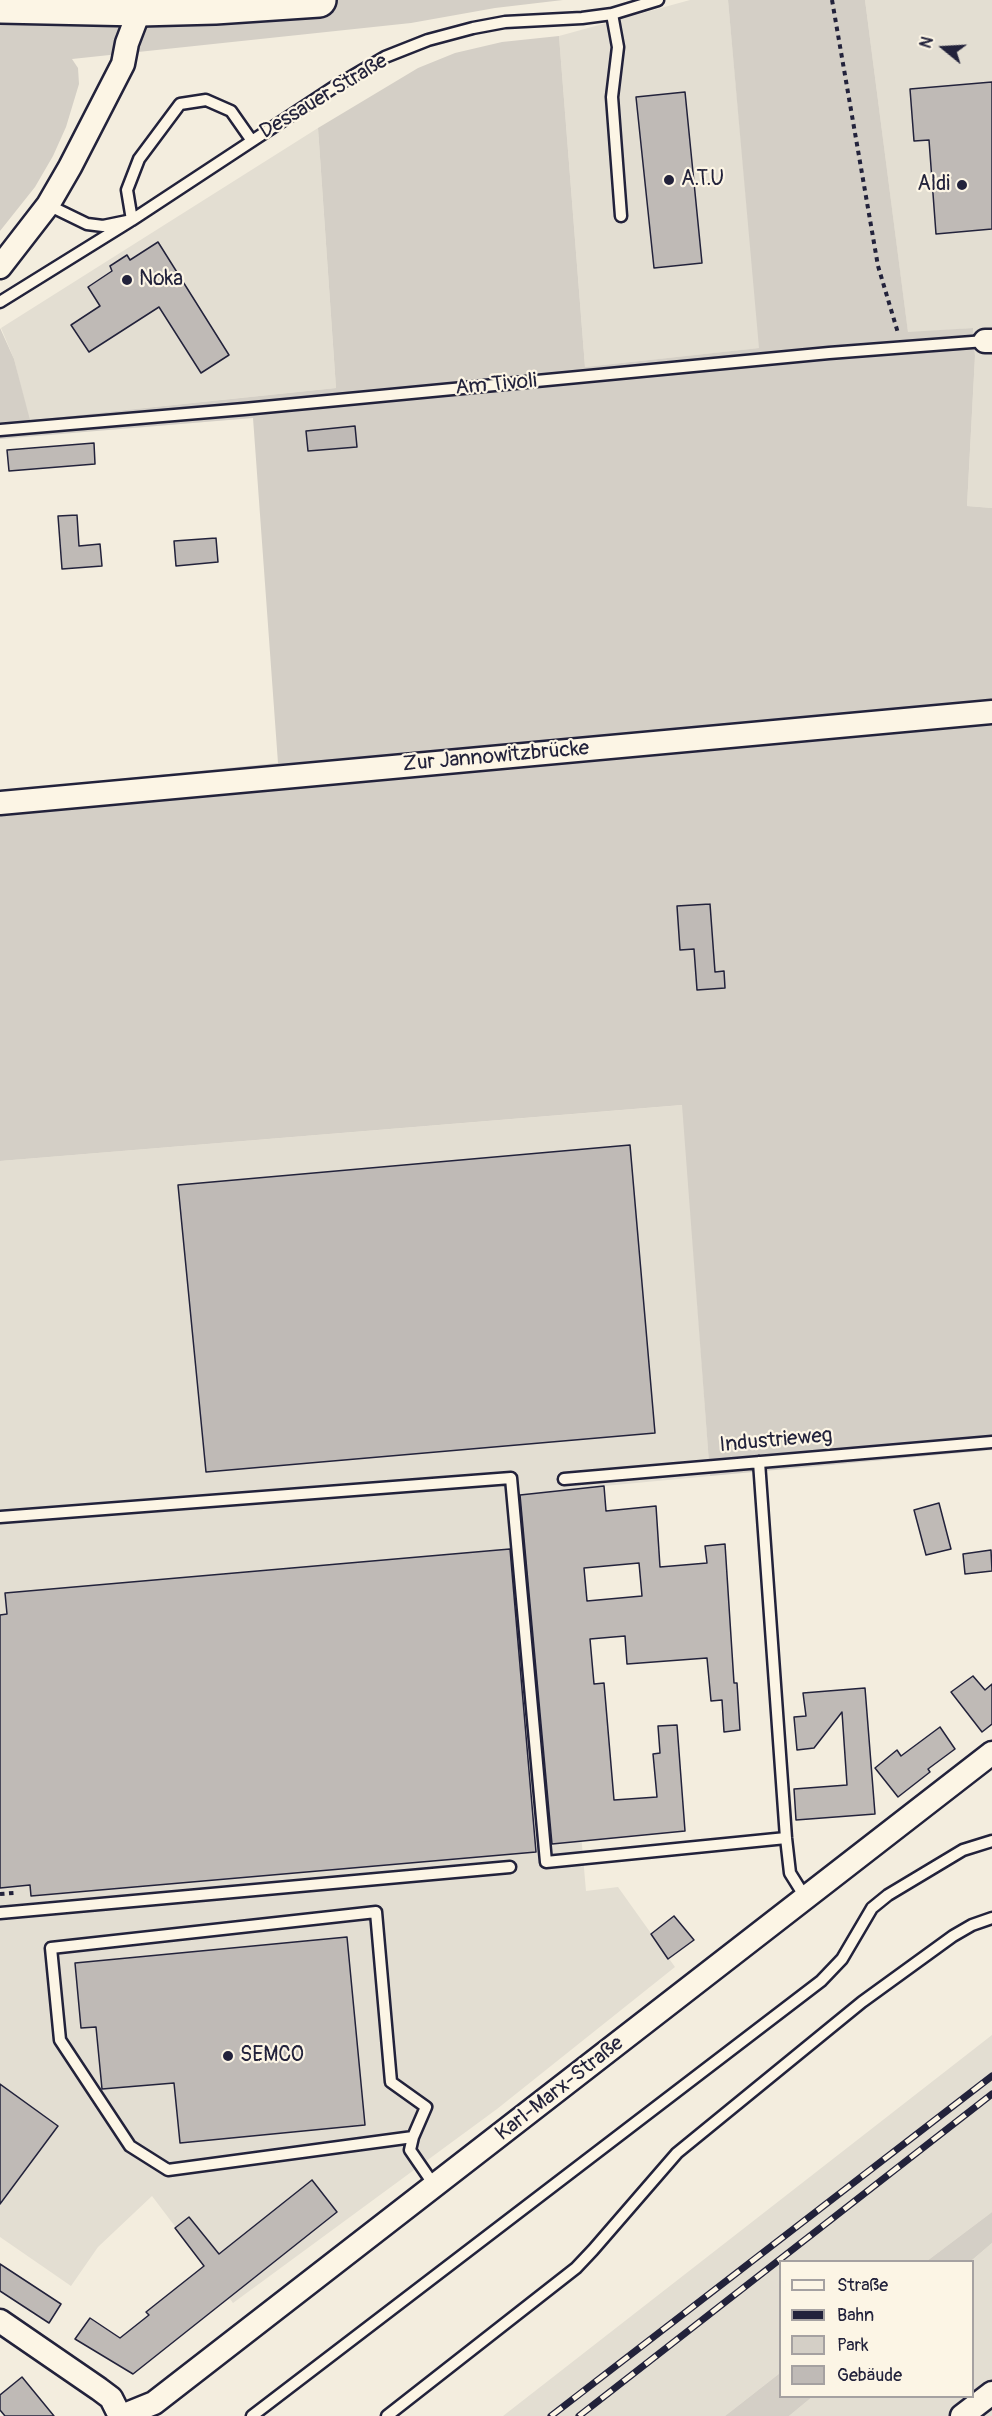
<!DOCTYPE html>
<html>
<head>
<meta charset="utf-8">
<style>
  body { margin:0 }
  #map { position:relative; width:992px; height:2416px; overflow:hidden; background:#f3edde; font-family:Pangolin,sans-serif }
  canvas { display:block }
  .legend { position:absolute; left:779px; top:2260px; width:195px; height:138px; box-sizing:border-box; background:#fcf5e5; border:2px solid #a5a1a1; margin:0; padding:8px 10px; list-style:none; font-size:18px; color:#22223b }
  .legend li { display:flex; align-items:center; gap:12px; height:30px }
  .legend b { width:30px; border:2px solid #a5a1a1 }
  .north { position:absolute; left:914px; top:18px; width:60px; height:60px; -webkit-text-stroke:4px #fcf5e5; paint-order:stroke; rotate:288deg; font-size:16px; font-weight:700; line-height:24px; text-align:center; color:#22223b }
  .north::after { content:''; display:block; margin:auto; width:21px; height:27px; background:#22223b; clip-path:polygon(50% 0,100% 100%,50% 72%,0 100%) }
</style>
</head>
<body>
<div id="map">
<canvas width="992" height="2416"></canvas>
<ul class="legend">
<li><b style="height:8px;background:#fcf5e5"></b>Straße</li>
<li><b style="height:8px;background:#22223b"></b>Bahn</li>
<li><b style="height:16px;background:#d4cfc6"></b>Park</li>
<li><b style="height:16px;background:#bfbab6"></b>Gebäude</li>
</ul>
<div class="north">N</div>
</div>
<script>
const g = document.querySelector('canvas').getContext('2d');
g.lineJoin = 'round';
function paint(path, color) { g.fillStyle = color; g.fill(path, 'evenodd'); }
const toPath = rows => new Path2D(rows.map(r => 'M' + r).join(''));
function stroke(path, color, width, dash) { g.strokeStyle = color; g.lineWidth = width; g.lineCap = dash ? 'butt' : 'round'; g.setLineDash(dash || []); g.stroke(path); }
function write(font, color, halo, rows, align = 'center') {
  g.font = font + ' Pangolin,sans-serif'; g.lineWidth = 4.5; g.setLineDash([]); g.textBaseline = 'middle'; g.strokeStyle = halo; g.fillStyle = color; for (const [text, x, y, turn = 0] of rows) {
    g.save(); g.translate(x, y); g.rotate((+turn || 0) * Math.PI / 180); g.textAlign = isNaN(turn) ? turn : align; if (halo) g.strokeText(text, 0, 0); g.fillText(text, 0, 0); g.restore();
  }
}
const built = toPath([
  [690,0,728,0,760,348,585,367,559,36],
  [865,0,992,0,992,508,967,506,975,356,973,328,908,333],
  [318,128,336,388,29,420,14,359,1,328],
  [683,1105,710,1476,551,1491,586,1891,618,1887,675,1967,497,2109,233,2303,152,2196,98,2247,71,2286,0,2237,0,1161],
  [992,2035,992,2212,927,2261,780,2262,780,2373,725,2416,503,2416],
  [992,2243,992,2416,789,2416,812,2397,972,2396,972,2262,971,2261]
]);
const green = toPath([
  [0,0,563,0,495,8,411,23,72,59,78,68,79,84,66,127,53,156,35,187,0,231],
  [728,0,865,0,908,332,973,328,975,356,967,506,992,508,992,1450,710,1476,682,1105,0,1161,0,791,278,763,253,418,0,439,0,328,14,359,30,420,336,388,318,128,418,68,455,53,502,42,559,36,585,367,759,348],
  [992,2212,992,2243,971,2261,927,2261],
  [780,2373,780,2396,812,2397,789,2416,725,2416]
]);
const building = toPath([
  [992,82,992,229,936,234,929,140,914,141,910,89,992,82],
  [685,92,702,263,654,268,636,97,685,92],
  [158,242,229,355,201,373,159,307,89,352,71,325,100,306,88,287,112,271,110,266,127,255,130,260,158,242],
  [355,426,357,447,308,451,306,431,355,426],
  [94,443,95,464,9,471,7,450,94,443],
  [77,515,79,546,100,544,102,566,62,569,58,516,77,515],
  [216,538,218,562,176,566,174,541,216,538],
  [710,904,715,972,724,971,725,988,697,990,694,949,680,950,677,906,710,904],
  [630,1145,655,1433,206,1472,178,1185,630,1145],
  [604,1486,606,1511,656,1506,660,1567,707,1563,705,1546,725,1544,734,1683,737,1683,740,1730,724,1732,722,1700,711,1701,707,1658,627,1664,625,1636,590,1639,594,1684,604,1683,614,1800,657,1797,653,1754,660,1753,658,1726,677,1725,685,1831,552,1844,520,1495,604,1486],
  [639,1563,642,1596,587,1601,584,1568,639,1563],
  [939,1503,951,1549,926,1555,914,1510,939,1503],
  [510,1549,536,1852,31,1896,30,1885,0,1888,0,1615,7,1614,5,1593,510,1549],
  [991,1550,992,1571,965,1574,963,1554,991,1550],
  [973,1676,985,1690,992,1684,992,1724,982,1732,951,1692,973,1676],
  [865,1688,875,1814,796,1820,794,1789,847,1785,842,1712,814,1748,797,1750,794,1717,806,1716,803,1693,865,1688],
  [940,1727,955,1749,928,1769,930,1772,898,1797,875,1768,897,1750,901,1756,940,1727],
  [674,1916,694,1940,668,1959,651,1934,674,1916],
  [347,1937,365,2125,180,2143,174,2083,102,2089,96,2027,81,2028,75,1963,347,1937],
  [0,2084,58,2126,0,2204,0,2084],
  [312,2180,337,2212,133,2374,75,2339,90,2318,120,2338,149,2315,146,2312,204,2266,175,2228,189,2217,219,2254,312,2180],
  [0,2264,61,2304,49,2323,0,2291,0,2264],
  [22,2377,54,2416,5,2416,0,2410,0,2395,22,2377]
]);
const path = toPath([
  [832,0,878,266,898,333],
  [0,1894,14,1893]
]);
const service = toPath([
  [612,14,618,47,612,97,621,216],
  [48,205,87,224,103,226,132,220,334,87,385,57,428,40,473,28,505,22,582,18,612,14,658,0],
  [0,302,132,220,127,190,139,159,180,104,206,100,231,111,252,141],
  [0,430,244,409,829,353,985,341],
  [759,1462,786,1838,790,1873,805,1897],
  [564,1479,992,1442],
  [0,1517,511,1478,546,1862,786,1838],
  [0,1913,510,1867],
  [413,2137,426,2107,391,2082,376,1912,51,1948,60,2040,130,2146,168,2170,413,2137,410,2150,434,2185],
  [252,2416,821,1981,842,1959,872,1908,888,1895,963,1850,992,1841],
  [387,2416,576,2268,593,2250,677,2153,862,2002,953,1936,972,1925,992,1918]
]);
const minor = toPath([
  [0,267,48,205,70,167,123,64,127,43,140,9],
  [985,341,992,341],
  [0,803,992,712],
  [0,2321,99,2389,111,2398,120,2416],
  [122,2416,154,2403,992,1753],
  [962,2416,992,2393]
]);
const primary = toPath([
  [0,6,140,9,215,7,319,0]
]);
const rail = toPath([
  [551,2416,992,2076],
  [579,2416,992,2094]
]);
const markers = [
  [669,180,6,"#22223b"],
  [962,185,6,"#22223b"],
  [127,280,6,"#22223b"],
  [228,2056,6,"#22223b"]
];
const streetNames = [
  ["Dessauer Straße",324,97,-31],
  ["Am Tivoli",496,385,-5],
  ["Zur Jannowitzbrücke",496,757,-5],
  ["Industrieweg",776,1441,-5],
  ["Karl-Marx-Straße",560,2089,-38]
];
const poiNames = [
  ["A.T.U",681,180],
  ["Aldi",950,185,"right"],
  ["Noka",139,280],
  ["SEMCO",240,2056]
];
paint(built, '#e3ded2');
paint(green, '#d4cfc6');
paint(building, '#bfbab6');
stroke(building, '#22223b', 1.5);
stroke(service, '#22223b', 15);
stroke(minor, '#22223b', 27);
stroke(primary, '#22223b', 38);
stroke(path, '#22223b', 4, [4.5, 4.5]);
stroke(service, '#fcf5e5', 10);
stroke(minor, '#fcf5e5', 22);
stroke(primary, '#fcf5e5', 33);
stroke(rail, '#22223b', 7);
stroke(rail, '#fcf5e5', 4.5, [14]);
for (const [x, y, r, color] of markers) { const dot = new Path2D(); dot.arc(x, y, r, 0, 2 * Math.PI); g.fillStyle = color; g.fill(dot); stroke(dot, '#fcf5e5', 2); }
write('21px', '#22223b', '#fcf5e5', streetNames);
write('21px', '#22223b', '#fcf5e5', poiNames, 'left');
</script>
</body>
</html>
